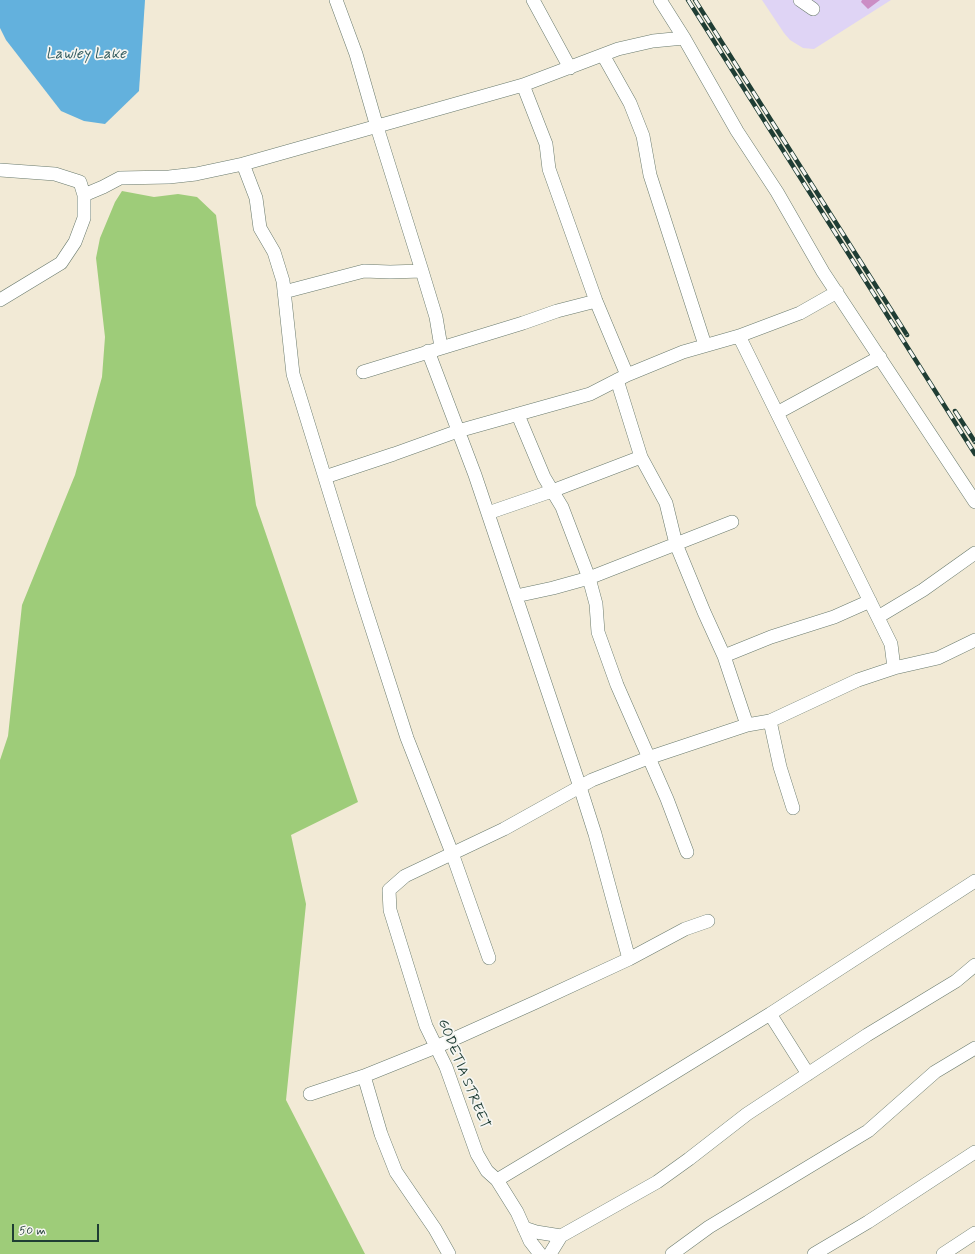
<!DOCTYPE html>
<html>
<head>
<meta charset="utf-8">
<style>
  body { margin:0 }
  #map { position:relative; width:975px; height:1254px; overflow:hidden; background:#f2ead6; font-family:Mynerve,sans-serif }
  canvas { display:block }
  .scale { position:absolute; left:12px; top:1224px; width:87px; height:18px; box-sizing:border-box; border:2px solid #1f3d34; border-top:0; padding-left:5px; font-size:12px; line-height:14px; white-space:nowrap; color:#1f3d34; -webkit-text-stroke:3px #f6f6f2; paint-order:stroke }
</style>
</head>
<body>
<div id="map">
<canvas width="975" height="1254"></canvas>
<div class="scale">50 m</div>
</div>
<script>
const g = document.querySelector('canvas').getContext('2d');
g.lineJoin = 'round';
function paint(path, color) { g.fillStyle = color; g.fill(path, 'evenodd'); }
const toPath = rows => new Path2D(rows.map(r => 'M' + r).join(''));
function stroke(path, color, width, dash) { g.strokeStyle = color; g.lineWidth = width; g.lineCap = dash ? 'butt' : 'round'; g.setLineDash(dash || []); g.stroke(path); }
function write(font, color, halo, rows, align = 'center') {
  g.font = font + ' Mynerve,sans-serif'; g.lineWidth = 3.5; g.setLineDash([]); g.textBaseline = 'middle'; g.strokeStyle = halo; g.fillStyle = color; for (const [text, x, y, turn = 0] of rows) {
    g.save(); g.translate(x, y); g.rotate((+turn || 0) * Math.PI / 180); g.textAlign = isNaN(turn) ? turn : align; if (halo) g.strokeText(text, 0, 0); g.fillText(text, 0, 0); g.restore();
  }
}
const built = toPath([
  [762,0,891,0,814,49,803,48,790,40,784,33]
]);
const green = toPath([
  [122,191,154,197,178,194,197,197,216,215,256,505,358,802,291,835,306,904,286,1100,365,1254,0,1254,0,760,8,736,22,605,75,475,102,377,105,337,96,258,100,238,115,202]
]);
const water = toPath([
  [0,0,145,0,139,91,105,124,84,121,61,111,6,40,0,28]
]);
const building = toPath([
  [862,0,880,0,868,9,861,2]
]);
const street = toPath([
  [336,0,356,54,377,127,422,271,436,317,441,347],
  [533,0,570,68],
  [660,0,684,38,737,131,777,192,823,272,975,502],
  [800,0,813,9],
  [603,55,630,103,643,136,650,175,705,345],
  [523,85,546,144,549,169,596,301,627,375],
  [243,164,256,198,260,228,274,252,283,281,293,374,362,598,407,738,452,853,489,958],
  [0,170,55,174,80,182,84,195,84,218,75,242,61,263,0,300],
  [84,195,103,187,120,178,169,177,196,174,243,164,523,85,618,49,653,41,684,38],
  [284,292,364,271,390,272,422,271],
  [739,336,891,644,894,668],
  [428,351,475,475,580,787,595,834,629,959],
  [363,372,523,323,557,311,596,301],
  [617,380,641,457,666,503,676,544,704,612,724,656,747,725],
  [777,413,880,357],
  [518,415,544,477,562,507,589,578,596,604,598,632,617,685,667,799,687,852],
  [325,477,394,454,458,431,590,394,627,375,683,352,739,336,800,313,837,292],
  [488,513,552,491,641,457],
  [516,596,553,588,589,578,732,522],
  [878,617,923,590,975,553],
  [724,656,771,637,834,617,870,601],
  [770,721,780,767,793,808],
  [770,1014,808,1074],
  [364,1076,381,1134,396,1172,435,1229,449,1254],
  [310,1094,364,1076,436,1047,536,1002,629,959,685,929,708,921],
  [497,1180,617,1108,770,1014,975,881],
  [524,1228,536,1232,561,1236],
  [540,1254,530,1241,517,1212,497,1180,487,1171,477,1154,446,1067,426,1026,390,910,389,890,405,876,504,829,592,780,648,758,747,725,770,721,858,680,894,668,938,658,975,640],
  [550,1254,561,1236,657,1182,689,1159,747,1114,867,1035,956,981,975,965],
  [672,1254,709,1227,868,1131,935,1072,975,1048],
  [814,1254,868,1222,975,1152],
  [943,1254,975,1233]
]);
const rail = toPath([
  [688,0,975,454],
  [695,0,907,335],
  [955,411,975,442]
]);
const streetNames = [
  ["GODETIA STREET",463,1074,68]
];
const waterNames = [
  ["Lawley Lake",86,55]
];
paint(built, '#dfd4f5');
paint(green, '#9ecc79');
paint(water, '#63b1dd');
paint(building, '#cb8dc5');
stroke(street, '#697a6d', 14);
stroke(street, '#fff', 13);
stroke(rail, '#1f3d34', 4.5);
stroke(rail, '#f6f6f2', 3, [9]);
write('14px', '#1f3d34', '#f6f6f2', streetNames);
write('italic 15px', '#305a5e', '#f6f6f2', waterNames);
</script>
</body>
</html>
